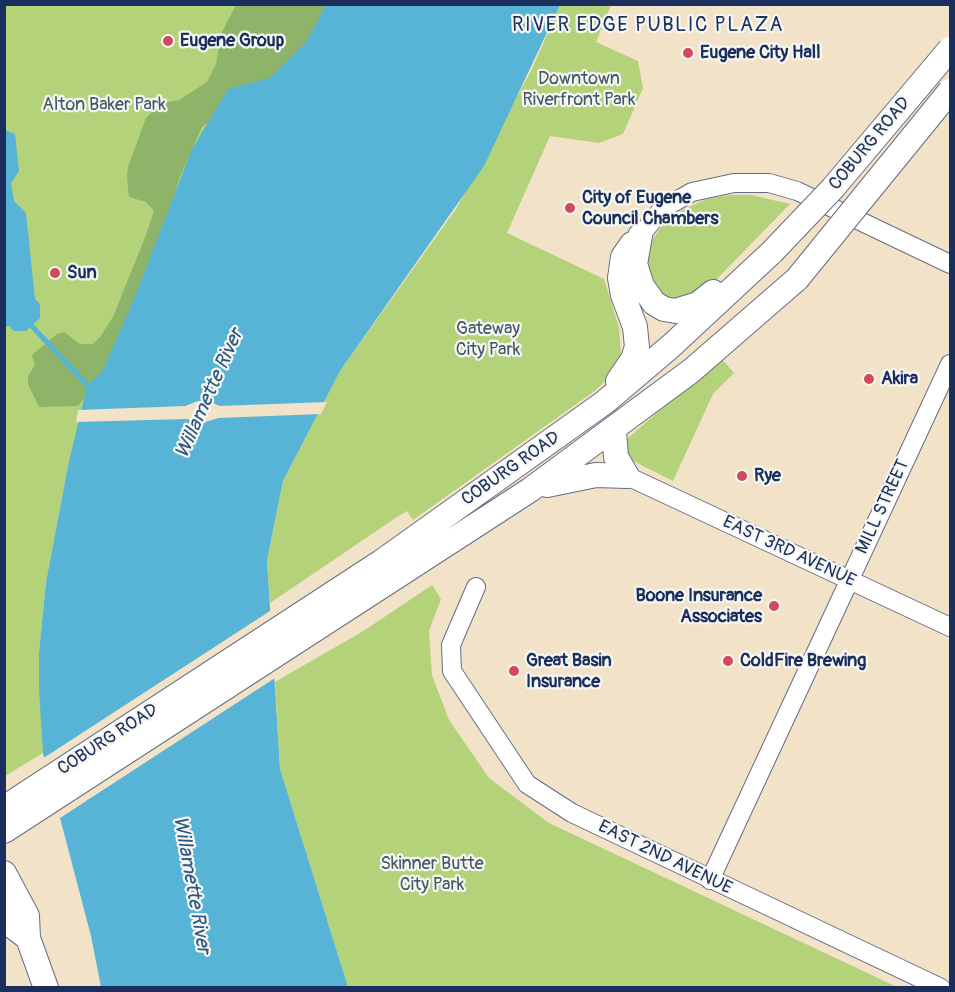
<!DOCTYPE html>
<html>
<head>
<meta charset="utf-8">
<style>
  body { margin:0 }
  #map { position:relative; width:955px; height:992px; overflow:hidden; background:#f2e2c8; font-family:Pangolin,sans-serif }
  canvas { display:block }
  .frame { position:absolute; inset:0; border:6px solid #1b2f5e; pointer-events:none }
</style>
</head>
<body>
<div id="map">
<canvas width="955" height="992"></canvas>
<div class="frame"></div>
</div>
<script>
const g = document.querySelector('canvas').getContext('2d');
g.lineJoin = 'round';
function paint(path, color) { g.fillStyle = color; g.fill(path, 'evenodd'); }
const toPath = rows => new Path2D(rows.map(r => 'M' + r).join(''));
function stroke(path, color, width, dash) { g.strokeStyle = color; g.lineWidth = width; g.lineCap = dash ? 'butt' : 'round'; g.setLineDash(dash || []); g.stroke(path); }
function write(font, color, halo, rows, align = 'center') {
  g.font = font + ' Pangolin,sans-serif'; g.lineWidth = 4.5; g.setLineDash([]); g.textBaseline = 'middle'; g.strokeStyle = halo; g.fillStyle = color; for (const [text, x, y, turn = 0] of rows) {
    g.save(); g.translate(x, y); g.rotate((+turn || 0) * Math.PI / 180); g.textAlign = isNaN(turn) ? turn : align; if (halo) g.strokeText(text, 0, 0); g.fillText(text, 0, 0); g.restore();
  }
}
const green = toPath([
  [4,5,326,5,68,466,46,582,39,652,43,753,5,776],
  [560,5,611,5,596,42,638,61,643,88,623,134,599,143,550,136,507,233,604,279,619,328,621,356,606,380,596,390,413,520,407,511,397,517,270,603,267,560,283,481,340,371,456,209,532,69],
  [729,195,751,195,790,204,709,287,696,295,674,300,660,294,650,285,645,253,654,237,665,222,684,209,707,199],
  [720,357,734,373,713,394,673,481,631,460,627,454,626,440],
  [432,585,441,599,429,631,432,675,449,720,489,778,549,823,897,987,348,987,280,769,275,682,365,630]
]);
const forest = toPath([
  [236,5,336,5,313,48,202,127,180,177,146,280,109,366,78,406,39,407,28,384,28,376,35,365,32,355,57,334,64,332,80,344,93,344,100,337,113,317,146,235,154,211,146,202,129,197,127,177,128,167,146,118,160,104,179,100,207,82,216,64,221,34]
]);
const water = toPath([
  [326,5,560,5,484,166,340,371,283,481,267,560,280,769,348,987,101,987,91,936,43,753,39,690,39,652,46,582,68,466,87,386,103,370,134,299,192,149,228,89,270,78,306,42],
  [5,130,15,134,19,171,11,183,14,201,26,213,35,299,40,304,40,318,26,331,14,331,9,326,5,327]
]);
const pier = toPath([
  [198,401,210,402,220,406,327,402,321,414,219,418,205,422,186,419,76,422,78,410,185,406],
  [273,609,278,676,57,820,42,759]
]);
const stream = toPath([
  [28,322,91,389]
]);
const minor = toPath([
  [640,236,662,209,692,192,734,183,769,183,797,191,950,264],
  [627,476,950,627],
  [476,587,451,645,452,671,527,784,572,813,941,988],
  [710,880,950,364]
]);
const major = toPath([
  [640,236,635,264,642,286,654,303,664,309,676,311,698,304,713,292],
  [618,381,633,359,637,347,635,327,623,295,620,278,623,257,632,244],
  [614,431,616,457,627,476],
  [547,485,596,475,627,476],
  [4,808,381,562,605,402,671,346,772,252],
  [4,831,530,490,691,371,797,279],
  [4,873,27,916,28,938,46,988],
  [4,913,12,926,28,938]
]);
const majorBridge = toPath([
  [772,252,833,188,950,49],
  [797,279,950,91]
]);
const markers = [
  [168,41,6,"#d1495b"],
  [688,53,6,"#d1495b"],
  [570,208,6,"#d1495b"],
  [55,273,6,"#d1495b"],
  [869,379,6,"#d1495b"],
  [742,476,6,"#d1495b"],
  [774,606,6,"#d1495b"],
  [728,661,6,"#d1495b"],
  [514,671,6,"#d1495b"]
];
const poiNames = [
  ["Eugene Group",180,41],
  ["Eugene City Hall",700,53],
  ["City of Eugene",582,198],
  ["Council Chambers",582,219],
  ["Sun",67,273],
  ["Akira",881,379],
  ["Rye",754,476],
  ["Boone Insurance",762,596,"right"],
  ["Associates",762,617,"right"],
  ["Great Basin",526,661],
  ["Insurance",526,682],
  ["ColdFire Brewing",740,661]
];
const parkNames = [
  ["Downtown",579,79],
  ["Riverfront Park",579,100],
  ["Alton Baker Park",104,105],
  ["Gateway",488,329],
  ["City Park",488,350],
  ["Skinner Butte",432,864],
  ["City Park",432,885]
];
const streetNames = [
  ["COBURG ROAD",870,144,-50],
  ["COBURG ROAD",511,469,-35],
  ["MILL STREET",883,507,-65],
  ["EAST 3RD AVENUE",789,552,25],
  ["COBURG ROAD",108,740,-33],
  ["EAST 2ND AVENUE",665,858,26]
];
const neighbourhoodNames = [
  ["RIVER EDGE PUBLIC PLAZA",648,26]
];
const waterNames = [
  ["Willamette River",210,394,-66],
  ["Willamette River",191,885,80]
];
paint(green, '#b3d279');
paint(forest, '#8eb469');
paint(water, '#57b4d6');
paint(pier, '#f2e2c8');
stroke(stream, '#57b4d6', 5);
stroke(minor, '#666e83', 20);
stroke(major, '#666e83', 26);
stroke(minor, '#fff', 18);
stroke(major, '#fff', 24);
stroke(majorBridge, '#666e83', 26, []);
stroke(majorBridge, '#fff', 24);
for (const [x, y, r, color] of markers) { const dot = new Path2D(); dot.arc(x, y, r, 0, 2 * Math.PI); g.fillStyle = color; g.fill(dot); stroke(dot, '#f6f6f2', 2); }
write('bold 18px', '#1b2f5e', '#f6f6f2', poiNames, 'left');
write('18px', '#415865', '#f6f6f2', parkNames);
write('18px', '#1b2f5e', '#f6f6f2', streetNames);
g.letterSpacing = '1.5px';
write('20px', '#1b2f5e', '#f6f6f2', neighbourhoodNames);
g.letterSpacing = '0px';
write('italic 20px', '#2d5782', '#f6f6f2', waterNames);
</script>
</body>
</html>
